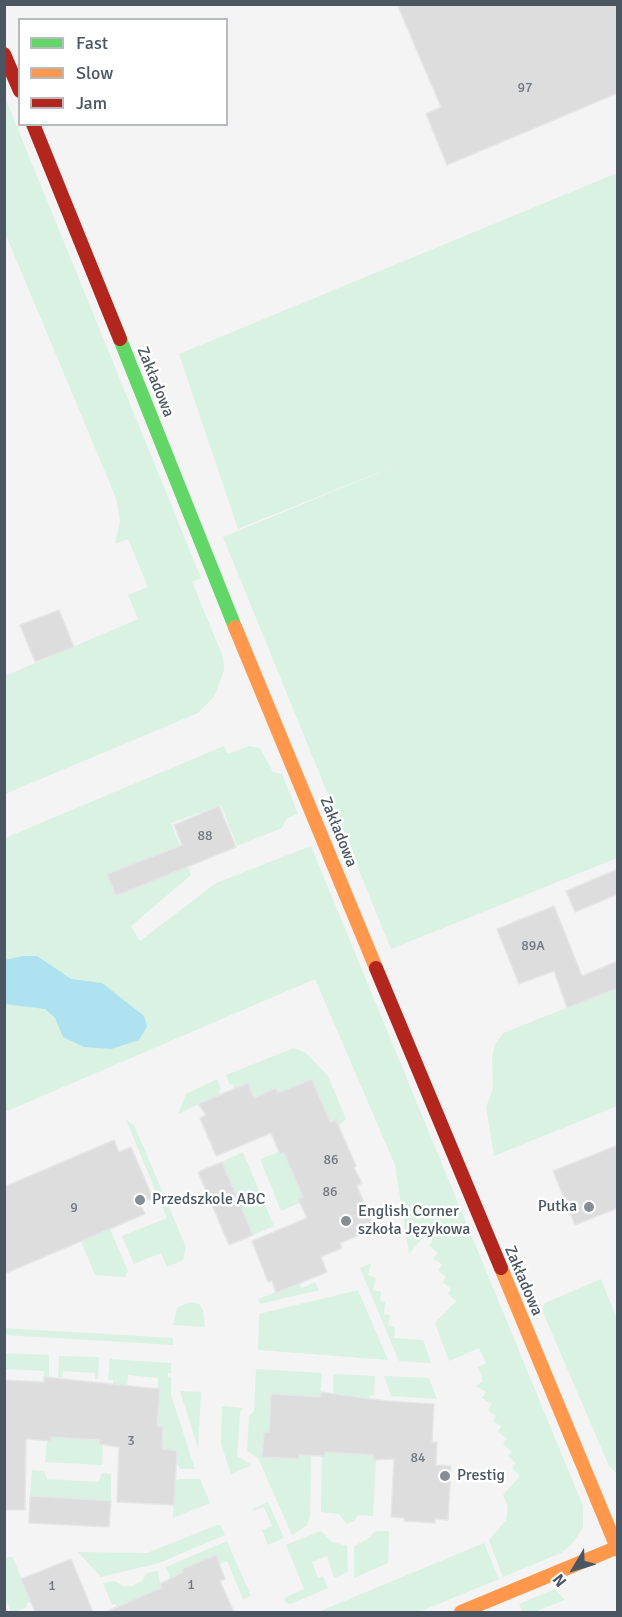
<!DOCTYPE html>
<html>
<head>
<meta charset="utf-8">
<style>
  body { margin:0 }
  #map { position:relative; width:622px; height:1617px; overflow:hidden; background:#f4f4f4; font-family:Signika,sans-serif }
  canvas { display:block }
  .frame { position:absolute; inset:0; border:6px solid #4a5661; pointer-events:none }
  .legend { position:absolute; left:18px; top:18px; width:210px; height:108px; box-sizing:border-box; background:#fff; border:2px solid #b7bbc0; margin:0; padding:8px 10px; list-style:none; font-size:18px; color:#4a5661 }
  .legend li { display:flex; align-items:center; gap:12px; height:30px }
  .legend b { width:30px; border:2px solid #b7bbc0 }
  .north { position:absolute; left:544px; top:1539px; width:60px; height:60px; -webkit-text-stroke:4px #fff; paint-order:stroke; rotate:232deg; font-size:16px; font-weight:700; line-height:24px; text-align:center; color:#4a5661 }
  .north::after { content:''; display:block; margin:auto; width:21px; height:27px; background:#4a5661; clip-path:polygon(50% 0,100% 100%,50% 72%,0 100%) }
</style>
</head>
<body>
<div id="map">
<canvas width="622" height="1617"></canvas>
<div class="frame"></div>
<ul class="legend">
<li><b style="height:8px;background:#63d668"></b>Fast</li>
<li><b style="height:8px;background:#ff974d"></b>Slow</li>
<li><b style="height:8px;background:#b3261e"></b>Jam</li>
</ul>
<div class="north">N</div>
</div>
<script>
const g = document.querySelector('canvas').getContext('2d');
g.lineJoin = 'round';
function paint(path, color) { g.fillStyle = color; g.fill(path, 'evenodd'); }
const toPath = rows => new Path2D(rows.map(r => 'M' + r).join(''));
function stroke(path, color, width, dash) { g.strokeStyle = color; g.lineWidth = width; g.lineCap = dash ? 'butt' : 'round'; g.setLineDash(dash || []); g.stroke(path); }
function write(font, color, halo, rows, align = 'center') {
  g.font = font + ' Signika,sans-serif'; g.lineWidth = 5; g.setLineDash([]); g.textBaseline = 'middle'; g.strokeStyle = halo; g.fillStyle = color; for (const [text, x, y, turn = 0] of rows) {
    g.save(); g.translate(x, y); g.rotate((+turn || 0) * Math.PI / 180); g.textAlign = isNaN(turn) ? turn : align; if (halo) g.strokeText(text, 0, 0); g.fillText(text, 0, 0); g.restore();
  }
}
const green = toPath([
  [4,95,201,578,192,582,223,657,224,670,214,697,198,713,5,794,5,676,138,619,128,595,148,587,128,539,115,544,120,521,116,498,5,233],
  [617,173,617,858,391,949,223,537,417,457,238,529,179,354],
  [224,746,228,754,249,746,260,748,273,772,282,774,298,814,287,818,282,828,237,846,221,805,171,823,191,875,131,926,140,941,216,883,311,846,583,1506,583,1528,572,1544,561,1553,503,1577,489,1540,506,1520,508,1506,503,1495,520,1476,512,1468,516,1463,508,1456,512,1452,503,1444,507,1439,498,1432,501,1426,493,1421,496,1416,488,1410,492,1404,482,1398,486,1392,476,1386,483,1381,478,1367,486,1363,479,1348,449,1361,435,1323,456,1301,448,1294,451,1289,443,1282,446,1277,438,1270,442,1265,433,1258,438,1253,429,1246,433,1241,425,1235,409,1254,395,1165,315,979,5,1112,5,838],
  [617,988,617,1106,494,1156,486,1107,493,1088,492,1059,495,1044,503,1033],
  [294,1048,306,1053,328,1076,346,1119,338,1127,335,1121,330,1122,312,1079,278,1093,275,1089,254,1098,234,1089,233,1084,230,1085,226,1075],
  [217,1079,221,1089,219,1090,220,1094,178,1114,186,1094],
  [126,1120,134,1125,186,1247,183,1260,167,1267,161,1253,134,1264,122,1236,167,1218],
  [243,1152,274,1226,253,1235,222,1162],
  [279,1152,284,1153,303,1197,300,1203,281,1211,260,1159],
  [110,1229,128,1271,125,1277,95,1275,81,1241],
  [371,1263,368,1275,376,1278,373,1290,381,1292,380,1301,385,1302,384,1314,390,1315,388,1325,395,1327,394,1338,423,1340,431,1363,399,1361,360,1268],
  [601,1279,617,1319,617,1474,609,1466,542,1310,545,1303],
  [315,1282,319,1290,260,1304,258,1299,299,1283,302,1288],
  [358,1290,388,1360,258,1350,259,1314],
  [190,1302,199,1304,203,1310,205,1327,173,1325,177,1308],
  [4,1328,173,1338,173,1345,5,1335],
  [4,1353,49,1355,49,1377,44,1377,44,1371,5,1369],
  [59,1356,99,1357,98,1379,95,1379,95,1373,63,1371,62,1378,58,1377],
  [110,1359,171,1363,171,1373,168,1373,168,1377,171,1378,171,1395,195,1469,181,1469,162,1449,163,1427,157,1426,158,1378,128,1375,127,1387,113,1386,113,1380,108,1380],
  [256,1369,322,1373,320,1397,271,1395,269,1432,264,1432,263,1457,299,1459,299,1452,310,1453,311,1456,310,1517,306,1526,292,1535,258,1458,247,1451,249,1416,254,1411],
  [333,1374,375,1376,374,1395,370,1395,369,1400,334,1398],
  [384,1376,429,1378,437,1399,391,1396],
  [180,1391,201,1392,198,1448],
  [222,1406,243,1408,240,1413,237,1456,252,1465,231,1474,221,1444],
  [51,1437,99,1440,99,1444,103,1445,102,1465,45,1462,47,1441,51,1441],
  [325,1452,373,1455,376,1460,373,1516,358,1515,355,1520,347,1524,339,1514,321,1512,322,1456,325,1456],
  [32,1470,44,1471,47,1479,99,1482,102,1473,111,1474,111,1501,30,1496],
  [181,1479,200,1479,210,1503,173,1518,175,1480],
  [268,1502,284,1538,268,1545,262,1530,272,1526,264,1507,253,1511,253,1509],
  [217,1525,220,1525,225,1535,159,1563,101,1577,78,1552,147,1553],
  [321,1531,332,1542,347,1546,348,1572,334,1578,327,1556,312,1562,318,1578,323,1576,328,1588,291,1604,286,1603,284,1598,304,1589,286,1545],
  [375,1531,389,1531,388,1563,354,1578,354,1546,369,1538],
  [227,1541,251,1596,243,1599,227,1561,219,1564,215,1555,182,1569,185,1577,171,1579,166,1567],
  [484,1543,499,1579,419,1612,318,1612],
  [4,1557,13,1557,30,1602,26,1604,27,1607,15,1612,11,1612,5,1598],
  [158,1571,161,1588,117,1607,115,1604,112,1605,103,1583,115,1581,122,1586,132,1586,142,1581,147,1573],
  [555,1589,565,1600,534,1612,522,1612,519,1604]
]);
const water = toPath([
  [23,956,37,956,71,979,102,983,144,1016,147,1026,144,1032,139,1040,111,1049,84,1047,63,1037,55,1018,45,1009,5,1004,5,960]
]);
const building = toPath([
  [397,4,618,4,618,93,447,165,426,114,441,107,397,4],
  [59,610,74,647,35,662,20,625,59,610],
  [219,806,236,847,116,896,107,874,182,845,174,825,219,806],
  [618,869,618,894,575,912,566,891,618,869],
  [554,906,582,976,618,961,618,988,567,1008,554,971,519,984,497,929,554,906],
  [312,1079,330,1122,336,1120,356,1166,354,1168,362,1183,357,1186,375,1229,340,1243,342,1248,321,1257,327,1272,276,1293,272,1281,268,1282,252,1241,307,1218,298,1199,303,1197,284,1153,280,1154,271,1133,216,1156,200,1118,206,1115,198,1104,248,1083,254,1098,276,1088,278,1093,312,1079],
  [114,1140,119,1152,131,1147,153,1198,140,1203,145,1214,4,1274,4,1187,114,1140],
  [618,1145,618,1208,575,1225,553,1171,618,1145],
  [222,1162,253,1235,229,1245,198,1172,222,1162],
  [44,1377,160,1389,157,1426,163,1427,162,1449,177,1451,174,1505,117,1502,119,1447,99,1444,99,1440,51,1437,51,1441,26,1439,25,1510,4,1510,4,1380,44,1382,44,1377],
  [320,1392,387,1401,434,1404,432,1442,437,1442,436,1465,451,1466,448,1520,435,1519,435,1523,404,1521,404,1518,391,1517,394,1459,374,1460,373,1455,325,1452,325,1456,299,1455,299,1459,262,1457,264,1432,269,1432,271,1394,320,1397,320,1392],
  [30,1496,111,1501,109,1527,29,1523,30,1496],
  [216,1555,225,1579,220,1581,234,1612,105,1612,161,1588,160,1584,183,1572,182,1569,216,1555],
  [71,1559,93,1612,35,1612,21,1579,71,1559]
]);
const fast = toPath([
  [120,339,235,627]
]);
const slow = toPath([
  [235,627,376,968],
  [501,1268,618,1550],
  [461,1612,618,1547]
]);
const jam = toPath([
  [4,54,20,91],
  [33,124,120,339],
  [376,968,501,1268]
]);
const markers = [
  [140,1200,6,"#868d94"],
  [589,1207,6,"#868d94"],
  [346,1221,6,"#868d94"],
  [445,1476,6,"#868d94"]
];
const numberNames = [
  ["97",525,88],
  ["88",205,836],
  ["89A",533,946],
  ["86",331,1160],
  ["86",330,1192],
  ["9",74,1208],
  ["3",131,1441],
  ["84",418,1458],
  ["1",191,1585],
  ["1",52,1586]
];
const streetNames = [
  ["Zakładowa",155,382,68],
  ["Zakładowa",338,832,68],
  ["Zakładowa",523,1281,67]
];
const poiNames = [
  ["Przedszkole ABC",152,1200],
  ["Putka",577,1207,"right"],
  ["English Corner",358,1212],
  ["szkoła Językowa",358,1230],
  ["Prestig",457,1476]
];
paint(green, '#d9f2e3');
paint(water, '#aee2f0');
paint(building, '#ddddde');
stroke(building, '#e5e6e7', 1.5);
stroke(fast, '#63d668', 14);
stroke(slow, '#ff974d', 14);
stroke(jam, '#b3261e', 14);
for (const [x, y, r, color] of markers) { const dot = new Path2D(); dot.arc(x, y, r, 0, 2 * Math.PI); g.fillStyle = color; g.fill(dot); stroke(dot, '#fff', 2); }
write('14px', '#707881', null, numberNames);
write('16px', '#4a5661', '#fff', streetNames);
write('16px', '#4a5661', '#fff', poiNames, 'left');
</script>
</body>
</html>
